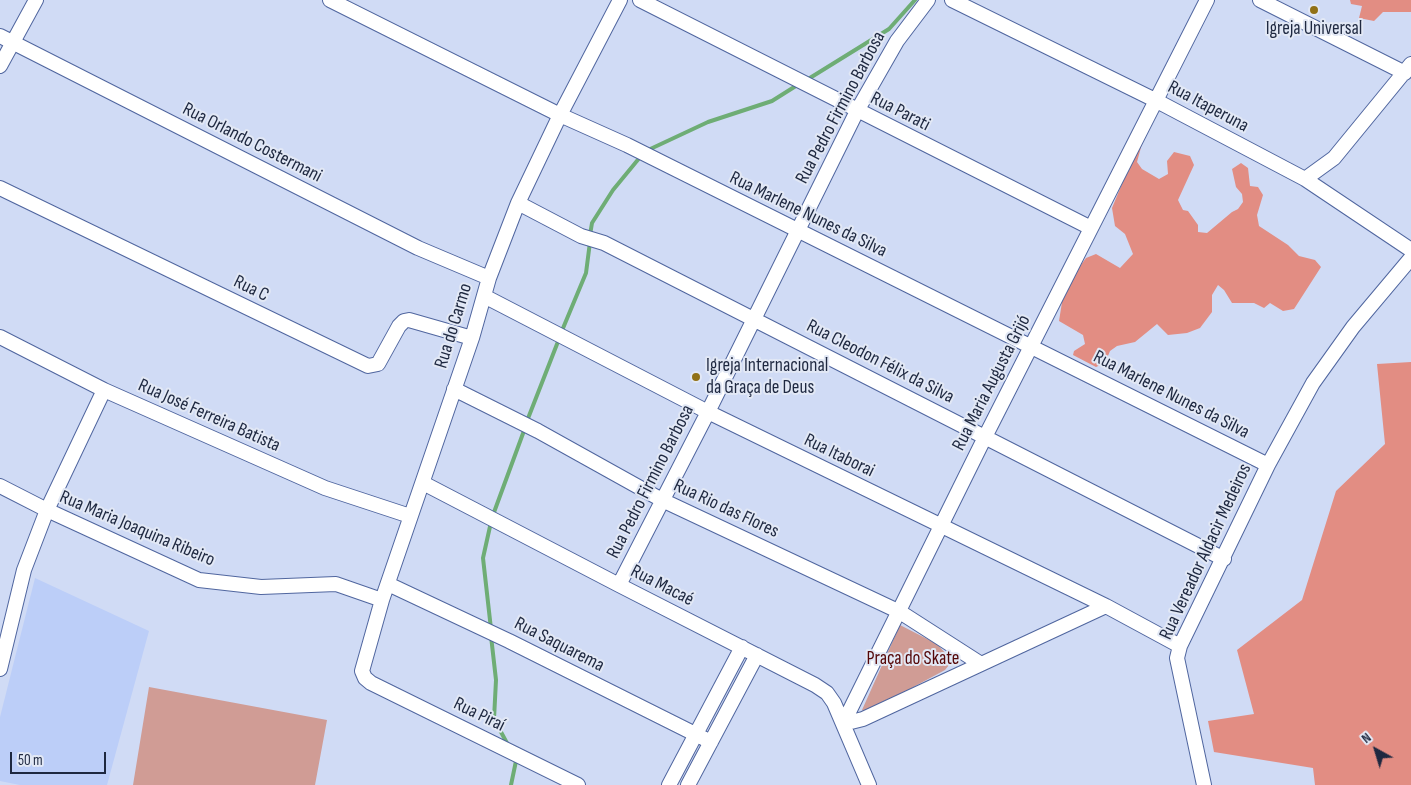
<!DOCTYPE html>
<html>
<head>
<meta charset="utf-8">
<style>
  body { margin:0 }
  #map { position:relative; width:1411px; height:785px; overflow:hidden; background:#d0dbf5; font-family:"Sofia Sans Condensed",sans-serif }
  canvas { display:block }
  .north { position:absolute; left:1351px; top:725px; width:50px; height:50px; -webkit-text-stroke:4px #e2e8f5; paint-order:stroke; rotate:321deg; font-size:14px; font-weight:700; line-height:20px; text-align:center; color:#1e2840 }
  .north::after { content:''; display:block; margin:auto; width:18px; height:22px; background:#1e2840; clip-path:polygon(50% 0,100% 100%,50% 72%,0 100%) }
  .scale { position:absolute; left:10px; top:752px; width:96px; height:22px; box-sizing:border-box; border:2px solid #1e2840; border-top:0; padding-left:6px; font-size:15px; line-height:18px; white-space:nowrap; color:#1e2840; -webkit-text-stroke:4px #e2e8f5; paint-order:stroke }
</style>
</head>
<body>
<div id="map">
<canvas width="1411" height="785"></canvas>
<div class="north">N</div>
<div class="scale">50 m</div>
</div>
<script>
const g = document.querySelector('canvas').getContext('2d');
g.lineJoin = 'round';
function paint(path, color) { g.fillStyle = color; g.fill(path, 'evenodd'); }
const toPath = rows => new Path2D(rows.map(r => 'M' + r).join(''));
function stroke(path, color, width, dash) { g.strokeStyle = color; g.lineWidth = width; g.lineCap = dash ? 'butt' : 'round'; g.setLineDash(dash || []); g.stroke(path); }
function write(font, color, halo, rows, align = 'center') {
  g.font = font + ' "Sofia Sans Condensed",sans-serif'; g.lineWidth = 4; g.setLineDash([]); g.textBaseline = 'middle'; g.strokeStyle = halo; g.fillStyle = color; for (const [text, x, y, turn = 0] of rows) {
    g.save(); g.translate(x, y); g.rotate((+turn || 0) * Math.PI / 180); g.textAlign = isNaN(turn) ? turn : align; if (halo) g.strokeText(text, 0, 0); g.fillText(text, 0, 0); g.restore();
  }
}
const built = toPath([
  [35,578,149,631,107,785,20,785,0,781,0,717]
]);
const green = toPath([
  [900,625,937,644,948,656,949,665,945,670,865,713,862,710],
  [149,687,327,720,315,785,133,785]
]);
const forest = toPath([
  [1350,0,1411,0,1411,12,1383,12,1374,21,1359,18,1362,6,1351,4],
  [1143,140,1137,162,1142,169,1159,179,1168,174,1167,161,1174,152,1190,156,1194,165,1178,200,1183,210,1188,211,1198,225,1198,232,1207,233,1232,212,1238,209,1243,202,1242,194,1236,187,1232,169,1241,163,1248,168,1250,186,1258,187,1263,195,1257,215,1259,226,1288,245,1299,256,1315,260,1321,267,1294,309,1283,311,1270,303,1264,308,1254,303,1232,303,1224,290,1218,285,1212,295,1212,312,1200,328,1187,333,1168,335,1157,324,1135,342,1117,346,1110,351,1105,363,1096,367,1073,355,1074,351,1085,344,1083,335,1059,321,1063,296,1072,277,1086,258,1096,254,1120,268,1133,254,1125,234,1115,226,1112,208,1124,179,1122,171],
  [1411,362,1411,785,1315,785,1313,768,1214,752,1208,721,1254,714,1237,650,1302,600,1336,491,1385,444,1377,364]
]);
const stream = toPath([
  [805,81,889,29,915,0],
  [646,151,708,122,772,101,799,84],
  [590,235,592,223,613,190,641,156],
  [561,333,586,273,590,242],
  [527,421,559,339],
  [493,515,525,428],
  [491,629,483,558,491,522],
  [491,636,496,680,494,719,508,745],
  [511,785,516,761,514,758]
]);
const minor = toPath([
  [330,0,560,115,627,145,1268,465],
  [640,0,1091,228],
  [952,0,1155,100,1305,179,1334,158,1411,64],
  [1260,0,1405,73],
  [0,36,418,248,489,278],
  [0,66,36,0],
  [1305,179,1411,250],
  [0,188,368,366,378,364,399,326,404,321,409,320,472,338],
  [518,203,581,236,604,243,1224,559],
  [484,296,708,412,1106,606,1180,646],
  [0,337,104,390,325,488,410,516],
  [454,389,538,431,662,500,900,612,981,664],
  [423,483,619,585,815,685,827,693,834,703,869,785],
  [0,486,47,510,199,580,261,587,336,584,382,600],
  [388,584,509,641,711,742],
  [619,585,708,412,857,111,897,41,928,0],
  [0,669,24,570,47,510,104,390],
  [843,724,985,437,1207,0],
  [843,724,863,719,1106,606],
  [578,785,371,683,365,678,362,671,382,600,472,338,489,278,518,203,560,115,620,0],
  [669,785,742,647],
  [688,785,757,655],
  [1204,785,1177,658,1180,646,1268,465,1313,383,1353,327,1411,258]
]);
const markers = [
  [1314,10,5,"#917116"],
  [696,377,5,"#917116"]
];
const poiNames = [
  ["Igreja Universal",1314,29],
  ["Igreja Internacional",706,366,"left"],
  ["da Graça de Deus",706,388,"left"]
];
const streetNames = [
  ["Rua Itaperuna",1208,107,28],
  ["Rua Pedro Firmino Barbosa",841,108,-62],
  ["Rua Parati",900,112,27],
  ["Rua Orlando Costermani",252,143,27],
  ["Rua Marlene Nunes da Silva",808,215,26],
  ["Rua C",251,289,26],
  ["Rua do Carmo",454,326,-73],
  ["Rua Cleodon Félix da Silva",880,362,27],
  ["Rua Maria Augusta Grijó",992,383,-63],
  ["Rua Marlene Nunes da Silva",1171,395,27],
  ["Rua José Ferreira Batista",209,416,24],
  ["Rua Itaborai",839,456,26],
  ["Rua Pedro Firmino Barbosa",651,482,-63],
  ["Rua Rio das Flores",726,509,25],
  ["Rua Maria Joaquina Ribeiro",137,529,23],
  ["Rua Vereador Aldacir Medeiros",1206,552,-65],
  ["Rua Macaé",662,586,27],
  ["Rua Saquarema",559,645,27],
  ["Rua Piraí",479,715,26]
];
const parkNames = [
  ["Praça do Skate",913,659]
];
paint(built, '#bccef8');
paint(green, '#d09c95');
paint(forest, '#e28d83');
stroke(stream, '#6ead75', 4);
stroke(minor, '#50669f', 16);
stroke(minor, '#fff', 14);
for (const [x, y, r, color] of markers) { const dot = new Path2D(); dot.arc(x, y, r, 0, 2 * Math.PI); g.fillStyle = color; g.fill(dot); stroke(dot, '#e2e8f5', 2); }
write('19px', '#1e2840', '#e2e8f5', poiNames);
write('19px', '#1e2840', '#e2e8f5', streetNames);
write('19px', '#540708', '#e2e8f5', parkNames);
</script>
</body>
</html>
